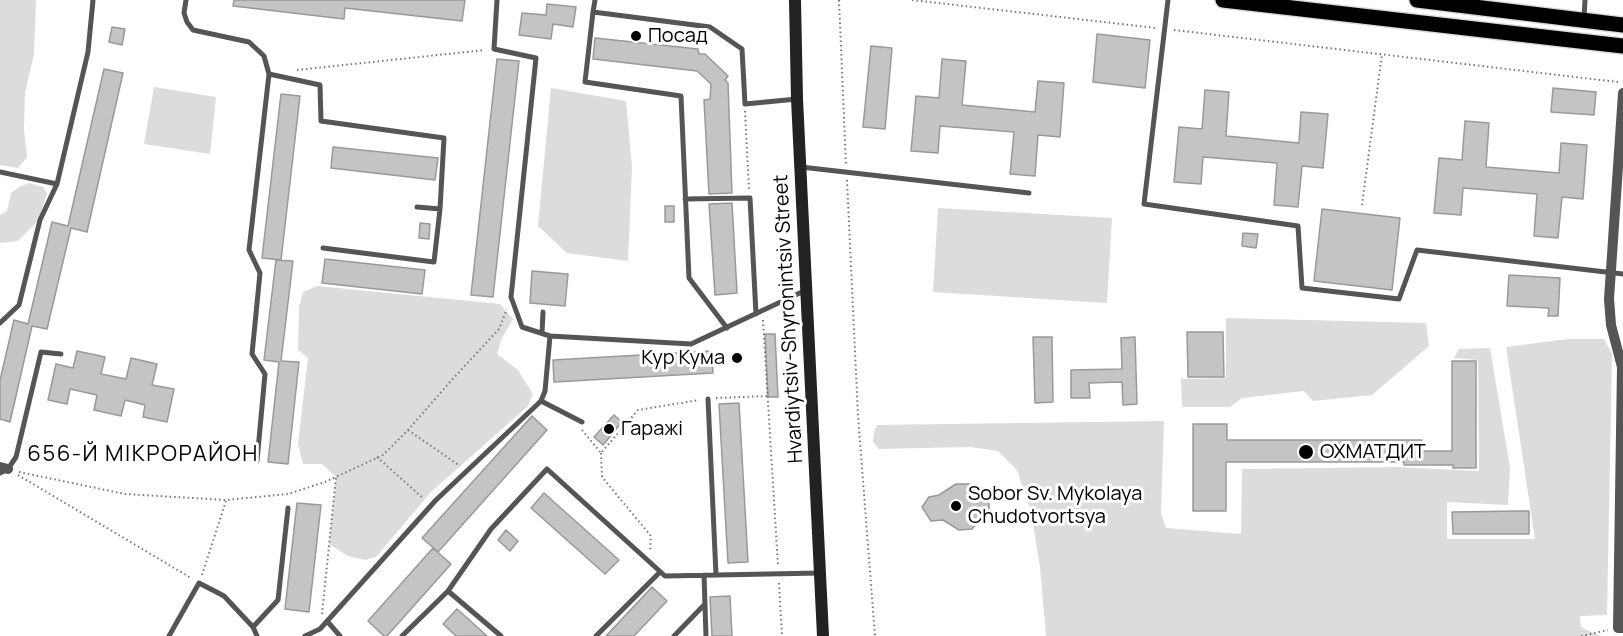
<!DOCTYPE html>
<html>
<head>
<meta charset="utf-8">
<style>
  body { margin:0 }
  canvas { display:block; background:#fff }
</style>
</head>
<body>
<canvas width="1623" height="636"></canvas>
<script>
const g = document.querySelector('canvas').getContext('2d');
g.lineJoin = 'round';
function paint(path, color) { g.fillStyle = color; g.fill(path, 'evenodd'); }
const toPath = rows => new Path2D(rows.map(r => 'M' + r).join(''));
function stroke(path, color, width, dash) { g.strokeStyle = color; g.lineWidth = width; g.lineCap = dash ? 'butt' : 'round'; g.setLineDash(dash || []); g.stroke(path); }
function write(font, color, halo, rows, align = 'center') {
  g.font = font + ' Manrope,sans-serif'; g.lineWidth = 6; g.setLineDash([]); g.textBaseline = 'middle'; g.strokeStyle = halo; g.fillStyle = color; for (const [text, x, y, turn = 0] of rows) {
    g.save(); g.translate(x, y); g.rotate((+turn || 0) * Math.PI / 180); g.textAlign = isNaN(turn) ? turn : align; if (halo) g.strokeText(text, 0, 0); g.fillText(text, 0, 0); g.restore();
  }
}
const green = toPath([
  [0,0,36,0,34,54,25,93,24,129,27,157,18,168,0,165],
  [154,87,216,97,210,154,144,144],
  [551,88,626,101,632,167,628,261,567,253,538,226],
  [29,183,43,187,47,193,40,216,34,225,18,241,0,243,0,215,7,211,11,193,19,187],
  [938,208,1112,218,1107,303,933,292],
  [317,286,500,304,513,319,501,340,497,354,518,370,533,394,528,406,431,492,376,557,365,560,348,556,329,544,336,477,322,464,303,464,298,444,308,358,298,350,299,307,303,292],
  [1226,318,1426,323,1429,346,1372,395,1313,401,1304,391,1242,398,1230,407,1182,407,1181,379,1226,378],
  [1568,339,1604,339,1612,354,1607,615,1580,616,1581,627,1600,636,1046,636,1040,567,1031,512,1017,470,998,451,971,447,879,449,873,442,874,431,877,425,1164,421,1161,513,1166,528,1241,534,1242,469,1398,467,1479,471,1478,360,1454,358,1459,349,1490,348,1510,468,1508,505,1447,502,1447,539,1535,539,1506,347]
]);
const building = toPath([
  [234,0,465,0,462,21,345,8,344,19,233,6,234,0],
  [547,4,576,7,573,27,553,24,551,39,519,35,522,13,546,15,547,4],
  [112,27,125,29,122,45,109,42,112,27],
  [1097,34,1150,40,1145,88,1093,82,1097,34],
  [595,38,698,49,699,54,705,54,728,76,725,80,728,83,732,193,709,194,704,100,710,99,711,84,697,71,593,59,595,38],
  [871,46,892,48,885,129,863,127,871,46],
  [497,59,519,61,493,297,471,295,497,59],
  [942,59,966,61,962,105,1035,112,1038,81,1064,83,1060,137,1038,135,1035,176,1010,174,1014,132,940,126,938,153,911,151,916,96,939,98,942,59],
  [104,69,123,73,87,232,71,228,47,329,32,326,10,422,0,419,0,380,14,320,28,324,52,222,68,226,104,69],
  [1553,88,1596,92,1594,115,1551,112,1553,88],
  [1205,90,1229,92,1226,136,1299,143,1301,112,1328,114,1323,168,1302,166,1298,207,1274,205,1277,163,1203,157,1201,184,1174,182,1179,127,1202,129,1205,90],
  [281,94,300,96,281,260,262,258,281,94],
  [1465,121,1489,123,1486,167,1559,173,1561,143,1587,145,1583,199,1562,197,1558,238,1534,236,1537,194,1463,188,1461,215,1434,213,1439,158,1462,160,1465,121],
  [333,147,438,158,435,180,331,168,333,147],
  [732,203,737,293,715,295,709,204,732,203],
  [665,206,674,206,674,222,665,222,665,206],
  [1322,209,1400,218,1392,290,1314,281,1322,209],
  [420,223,430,224,429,239,419,238,420,223],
  [1243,233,1258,234,1256,248,1242,246,1243,233],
  [325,259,425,270,422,294,322,283,325,259],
  [276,260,293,261,281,361,299,362,288,464,268,462,279,362,264,360,276,260],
  [532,271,568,274,565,306,530,303,532,271],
  [1509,275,1560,278,1558,316,1548,316,1549,308,1507,306,1509,275],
  [1187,332,1223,332,1224,377,1188,377,1187,332],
  [765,334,775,334,778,397,768,397,765,334],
  [1033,337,1052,337,1053,402,1035,403,1033,337],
  [1135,337,1137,404,1123,405,1122,382,1089,383,1090,398,1071,398,1071,370,1122,369,1121,338,1135,337],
  [77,351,105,357,101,374,126,379,131,358,157,364,152,385,174,389,167,422,143,417,145,405,125,400,121,416,94,410,97,395,70,389,67,404,48,400,56,364,73,368,77,351],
  [712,351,713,373,554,382,553,360,712,351],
  [1452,361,1476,361,1476,468,1453,468,1453,465,1404,465,1404,462,1226,462,1226,511,1193,511,1193,424,1227,424,1227,440,1422,440,1422,451,1452,451,1452,361],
  [739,403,748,562,728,563,719,404,739,403],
  [614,415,622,422,603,445,594,437,614,415],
  [532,416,547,430,438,552,422,538,532,416],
  [956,484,969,484,989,504,989,511,972,529,959,530,943,520,931,521,922,507,929,497,939,495,956,484],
  [544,493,619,560,605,574,531,508,544,493],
  [297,503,321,505,309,612,285,609,297,503],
  [1521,511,1529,511,1529,534,1453,534,1452,512,1521,511],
  [506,530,518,541,510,551,498,540,506,530],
  [433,548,451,564,387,636,384,636,368,621,433,548],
  [652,587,667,601,634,636,606,636,652,587],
  [730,596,732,636,712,636,710,597,730,596],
  [457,609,465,616,487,636,456,636,443,624,457,609]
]);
const path = toPath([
  [839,0,846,165],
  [912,0,1156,28],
  [1174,30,1618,82],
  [297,70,485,50],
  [745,111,749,189],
  [847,180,858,416,875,636],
  [1362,205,1382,54],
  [763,320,778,566],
  [716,398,767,396],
  [408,430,460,466],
  [582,430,601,453,638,410,699,400],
  [601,453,602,477,651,536,650,550],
  [377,457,424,499],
  [19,472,125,494,226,500,288,494,325,482,383,455,408,430,449,383,499,329,507,309],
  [18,475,191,578],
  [202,575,226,501],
  [779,583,782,636],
  [322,614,336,477],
  [1581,636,1608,630]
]);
const service = toPath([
  [186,0,184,13,187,22,193,30,249,42,264,56,269,74,320,85,321,121,444,138,440,209,434,262,323,248],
  [497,0,494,49,536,58,511,297,522,327,550,336],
  [595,0,593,12,710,27,742,49,745,104,797,99],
  [1168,0,1144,204,1298,226,1302,288,1399,299,1417,250,1623,274],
  [593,12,585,82,681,96,689,278,727,328],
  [1584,19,1585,0],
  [801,167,1029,193],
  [0,172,57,184],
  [685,199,750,198,756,314],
  [417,207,440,209],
  [0,323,19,305,40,220,57,184,88,52,93,0],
  [542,333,543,312],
  [708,399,716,575],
  [541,401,582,422],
  [257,461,265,374,252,354,260,273,249,250,269,74],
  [0,473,8,469,16,457,41,352,61,354],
  [704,575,706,636],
  [448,591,501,636],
  [327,621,340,636],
  [253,627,278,600,288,508],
  [169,636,199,583,224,596,253,627,257,636],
  [305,636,320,629,436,500,541,401,545,391,550,336,691,344,804,291],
  [402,636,448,591,491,529,547,469,665,576,820,573],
  [596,636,660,572],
  [674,636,705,604]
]);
const minor = toPath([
  [1623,93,1609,299,1611,325,1622,367,1618,628,1623,628],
  [0,467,8,469]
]);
const secondary = toPath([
  [795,0,797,99,823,636]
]);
const primary = toPath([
  [1223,0,1623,46],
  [1417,0,1623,25]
]);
const markers = [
  [636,36,6,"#000"],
  [737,358,6,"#000"],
  [609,429,6,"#000"],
  [1306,452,8,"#000"],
  [956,506,6,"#000"]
];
const poiNames = [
  ["Посад",648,36],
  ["Кур Кума",725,358,"right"],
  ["Гаражі",621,429],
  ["ОХМАТДИТ",1320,452],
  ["Sobor Sv. Mykolaya",968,494],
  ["Chudotvortsya",968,517]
];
const streetNames = [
  ["Hvardiytsiv-Shyronintsiv Street",789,319,-93]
];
const quarterNames = [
  ["656-Й МІКРОРАЙОН",143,455]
];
paint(green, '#dcdcdc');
paint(building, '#c4c4c4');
stroke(building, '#999', 1.5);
stroke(primary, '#dbdbdb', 18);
stroke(path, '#777', 2, [1.5, 3]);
stroke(service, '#555', 5);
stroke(minor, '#555', 10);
stroke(secondary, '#222', 12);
stroke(primary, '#000', 15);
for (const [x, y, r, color] of markers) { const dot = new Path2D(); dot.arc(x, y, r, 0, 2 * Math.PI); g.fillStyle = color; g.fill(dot); stroke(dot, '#fff', 2); }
write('20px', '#000', '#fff', poiNames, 'left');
write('20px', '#000', '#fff', streetNames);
g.letterSpacing = '1.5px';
write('22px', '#000', '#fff', quarterNames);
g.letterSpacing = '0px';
</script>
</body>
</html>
